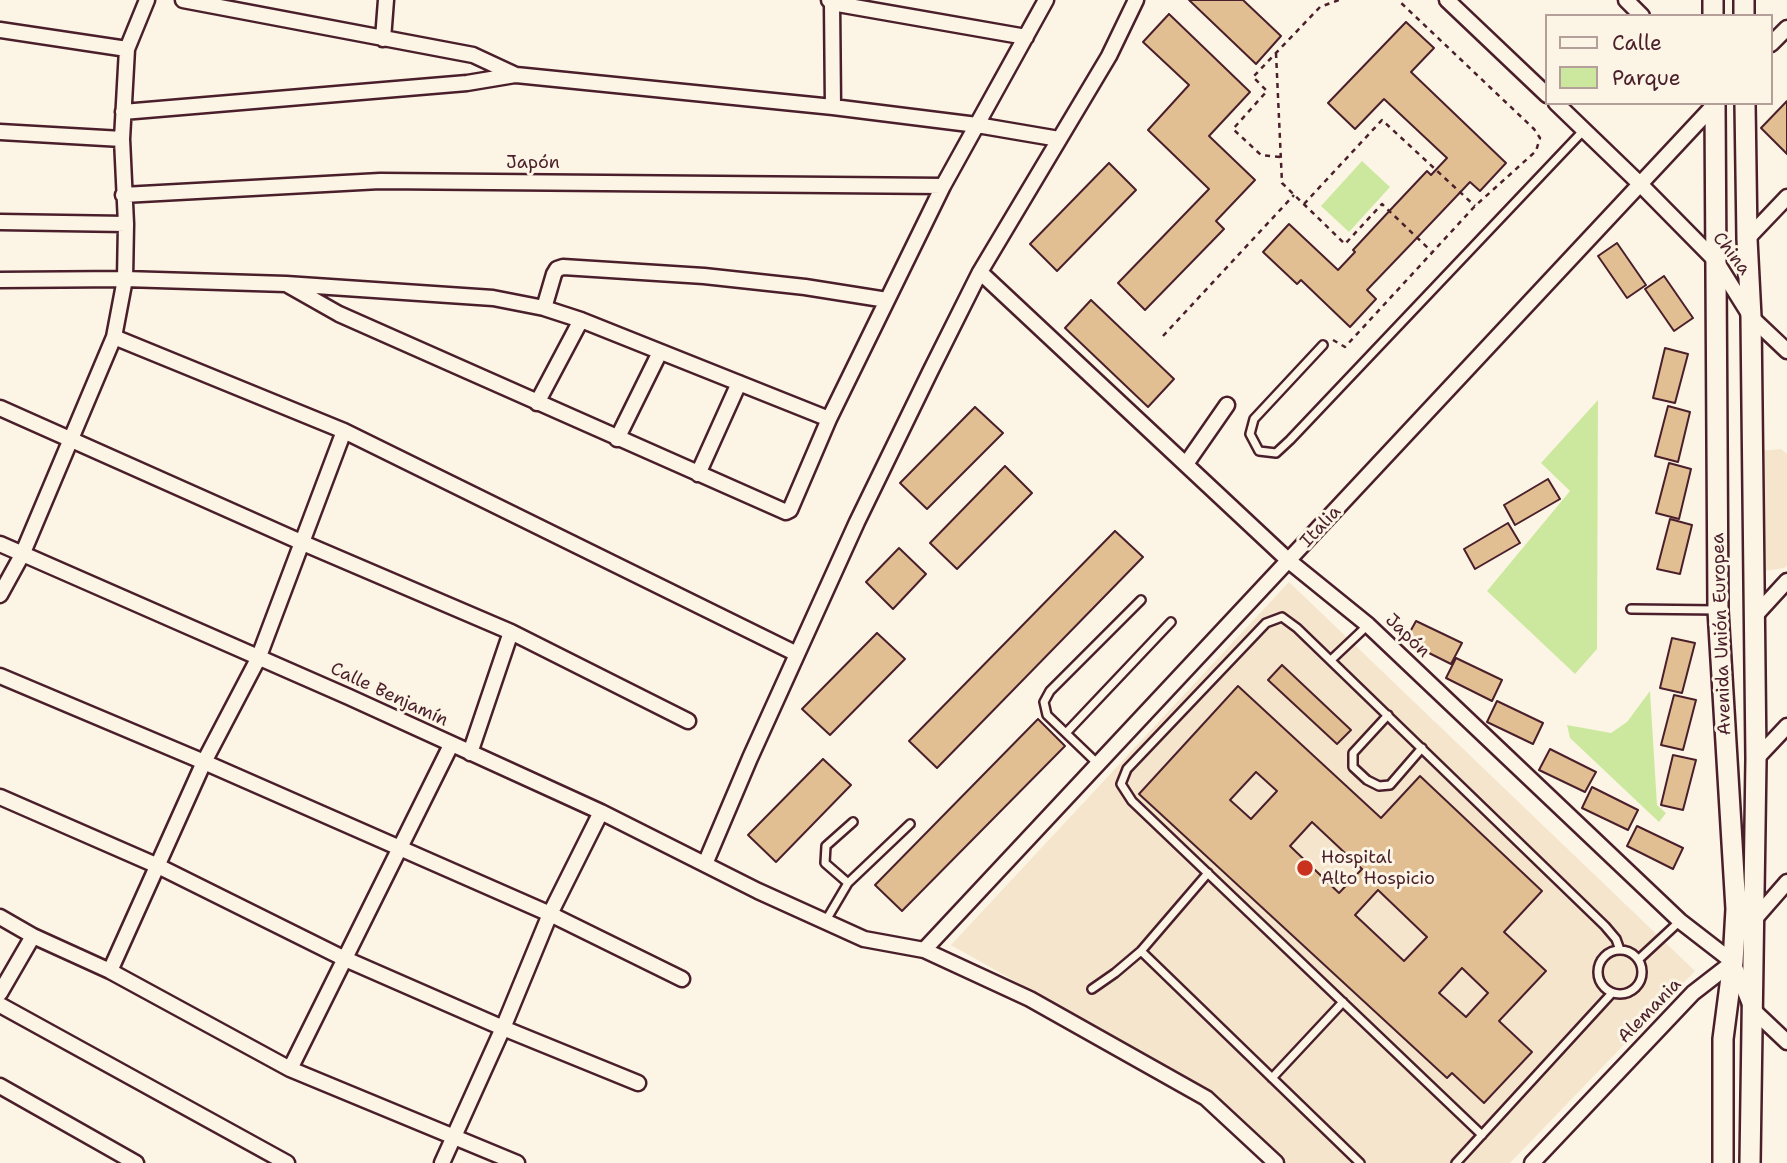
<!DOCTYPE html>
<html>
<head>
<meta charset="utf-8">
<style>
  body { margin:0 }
  #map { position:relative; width:1787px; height:1163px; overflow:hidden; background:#fcf5e5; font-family:"Shantell Sans",sans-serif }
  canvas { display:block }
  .legend { position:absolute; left:1545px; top:14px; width:228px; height:91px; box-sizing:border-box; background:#fcf5e5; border:2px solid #b59f9b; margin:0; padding:9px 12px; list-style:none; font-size:21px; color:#4a1f2b }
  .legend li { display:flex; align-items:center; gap:14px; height:35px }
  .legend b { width:35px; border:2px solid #b59f9b }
</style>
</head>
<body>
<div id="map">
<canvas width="1787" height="1163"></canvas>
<ul class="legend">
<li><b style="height:9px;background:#fcf5e5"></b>Calle</li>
<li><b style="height:19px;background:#cce89f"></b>Parque</li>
</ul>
</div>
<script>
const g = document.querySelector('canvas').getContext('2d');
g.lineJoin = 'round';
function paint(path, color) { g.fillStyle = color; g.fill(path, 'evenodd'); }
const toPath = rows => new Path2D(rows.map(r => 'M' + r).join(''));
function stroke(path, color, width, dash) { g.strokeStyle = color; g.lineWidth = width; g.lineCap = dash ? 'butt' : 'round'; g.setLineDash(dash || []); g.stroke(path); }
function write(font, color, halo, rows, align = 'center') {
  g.font = font + ' "Shantell Sans",sans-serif'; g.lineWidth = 6; g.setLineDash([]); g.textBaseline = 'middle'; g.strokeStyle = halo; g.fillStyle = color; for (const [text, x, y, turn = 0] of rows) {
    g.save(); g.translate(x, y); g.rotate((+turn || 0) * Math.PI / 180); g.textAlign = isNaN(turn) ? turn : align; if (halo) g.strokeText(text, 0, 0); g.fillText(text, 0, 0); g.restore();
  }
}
const built = toPath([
  [1781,449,1787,454,1787,565,1784,568,1764,571,1760,451],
  [1289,582,1695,971,1510,1163,1286,1163,1204,1088,951,945]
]);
const green = toPath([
  [1362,161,1390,187,1349,232,1321,206],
  [1598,400,1597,649,1575,674,1487,591,1570,491,1541,463],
  [1650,691,1657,805,1666,813,1659,822,1570,738,1567,725,1611,733,1627,722]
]);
const building = toPath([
  [1189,0,1243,0,1281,36,1256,64,1189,0],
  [1169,14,1250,92,1209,136,1255,180,1216,221,1224,229,1145,310,1118,283,1209,189,1148,130,1189,85,1143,42,1169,14],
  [1406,22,1434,48,1411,72,1506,163,1480,191,1470,182,1413,242,1367,290,1376,299,1350,327,1301,280,1297,284,1263,252,1289,224,1338,270,1355,252,1353,250,1394,206,1427,171,1431,175,1447,158,1384,99,1355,129,1328,103,1406,22],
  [1787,101,1787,154,1761,128,1787,101],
  [1109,163,1136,190,1057,271,1030,244,1109,163],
  [1617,243,1646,285,1627,298,1598,256,1617,243],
  [1664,276,1693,318,1674,331,1645,289,1664,276],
  [1091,300,1174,379,1148,407,1065,328,1091,300],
  [1665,348,1688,354,1675,403,1653,398,1665,348],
  [1668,406,1690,412,1678,462,1655,456,1668,406],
  [975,407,1003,433,927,509,900,483,975,407],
  [1669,463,1691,469,1679,519,1656,513,1669,463],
  [1005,466,1032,493,957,569,930,543,1005,466],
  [1548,479,1560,499,1515,525,1504,505,1548,479],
  [1670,519,1692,525,1680,574,1657,569,1670,519],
  [1508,523,1520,543,1475,569,1464,549,1508,523],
  [1115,531,1143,557,937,768,909,741,1115,531],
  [899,548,926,574,893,609,866,582,899,548],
  [1416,621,1462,643,1451,664,1405,641,1416,621],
  [877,633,905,659,830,735,802,709,877,633],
  [1672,638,1695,643,1682,693,1660,688,1672,638],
  [1456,658,1502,680,1492,701,1446,678,1456,658],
  [1282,665,1351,730,1337,744,1268,680,1282,665],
  [1238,686,1381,818,1420,776,1542,891,1504,932,1546,971,1499,1021,1532,1052,1484,1103,1452,1073,1447,1078,1139,794,1238,686],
  [1256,772,1277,791,1251,819,1230,800,1256,772],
  [1312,822,1362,869,1339,893,1290,846,1312,822],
  [1378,890,1427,937,1404,961,1355,915,1378,890],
  [1462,968,1488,993,1466,1017,1439,993,1462,968],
  [1674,695,1696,700,1683,750,1661,745,1674,695],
  [1497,701,1543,723,1533,744,1487,722,1497,701],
  [1038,719,1065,746,902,911,875,885,1038,719],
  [1550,749,1596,772,1585,792,1539,770,1550,749],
  [1673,755,1696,760,1683,810,1661,805,1673,755],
  [823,759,851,785,776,862,748,835,823,759],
  [1592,787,1638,810,1628,830,1582,808,1592,787],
  [1637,826,1683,848,1673,869,1627,846,1637,826]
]);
const path = toPath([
  [1276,53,1282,183,1345,244,1382,204,1431,251],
  [1280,157,1261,155,1233,129,1267,91,1253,77,1320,7,1339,0],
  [1304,204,1382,120,1475,206],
  [1163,336,1294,195],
  [1333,340,1345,347,1475,206,1536,151,1540,138,1534,129,1398,0]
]);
const lane = toPath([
  [1323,345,1254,419,1250,434,1259,451,1276,453,1290,440,1584,130],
  [1631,609,1718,610],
  [1331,660,1368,625],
  [1388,715,1353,753,1353,767,1367,780,1379,786,1390,785,1422,748],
  [1066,733,1171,622],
  [1098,764,1047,715,1044,702,1050,691,1141,600],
  [848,883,825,863,826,846,853,822],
  [825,922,848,883,910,824],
  '1598 972a22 22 0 1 1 44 0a22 22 0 1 1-44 0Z',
  [1141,951,1360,1163],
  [1639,959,1680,921],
  [1092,989,1115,973,1141,951,1208,873],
  [1272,1078,1343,1002],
  [1482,1135,1132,801,1121,784,1127,769,1266,623,1282,617,1297,628,1605,926,1616,939,1620,950],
  [1456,1163,1612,993]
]);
const street = toPath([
  [183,0,473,55,516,75,833,107,977,125,1059,139],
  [829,0,832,3,833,107],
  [1447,0,1547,95],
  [1626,0,1642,16],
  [832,3,1026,37],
  [0,30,127,49],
  [383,39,386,0],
  [1771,44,1787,28],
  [1556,103,1640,184,1716,261,1751,317,1787,351],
  [123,112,467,83,515,75],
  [0,132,122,139],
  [123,195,380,181,943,186],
  [0,222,126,224],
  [1747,239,1787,197],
  [980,272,1289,561,1368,625,1680,921,1733,962,1752,1009,1787,1042],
  [0,280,125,279,286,284,493,298,544,308,581,320,829,419],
  [286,284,339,314,786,512,790,510,829,419,943,186,1046,0],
  [544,308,554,274,557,269,563,267,704,276,805,287,887,300],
  [114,337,344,431,797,654],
  [537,403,581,320],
  [0,408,303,543,511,632,688,721],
  [617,439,660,352],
  [1186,464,1227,405],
  [698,474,739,383],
  [0,544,349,697,601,812,758,891,864,939,924,950,1030,999,1206,1098,1276,1163],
  [0,595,22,555,114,337,125,279,126,224,122,139,127,49,147,0],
  [1753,618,1787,581],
  [0,676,204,762,550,914,682,979],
  [470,753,511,632],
  [1756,759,1787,726],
  [0,797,158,866,343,958,503,1028,638,1083],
  [705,864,750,758,857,522,930,372,980,272,1109,56,1136,0],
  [0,917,33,936,110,971,290,1069,517,1163],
  [1753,921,1787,882],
  [924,950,1715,104],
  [110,971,204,762,258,659,344,431],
  [0,993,33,936],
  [0,1005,287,1163],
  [290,1069,451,745],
  [0,1086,136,1163],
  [442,1163,503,1028,550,914,601,812],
  [1532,1163,1693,993,1733,962,1735,958]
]);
const secondary = toPath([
  [1713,0,1713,16],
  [1744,0,1744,16],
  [1715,103,1718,610,1736,909,1733,962,1723,1039,1723,1163],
  [1745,103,1747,239,1751,317,1756,759,1750,1163]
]);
const markers = [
  [1305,868,9,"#c8321e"]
];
const streetNames = [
  ["Japón",533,163],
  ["China",1731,254,52],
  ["Italia",1321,527,-47],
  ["Avenida Unión Europea",1722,634,-92],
  ["Japón",1407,636,44],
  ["Calle Benjamín",389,695,25],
  ["Alemania",1650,1011,-46]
];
const poiNames = [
  ["Hospital",1321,858],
  ["Alto Hospicio",1321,879]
];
paint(built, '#f4e5cc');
paint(green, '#cce89f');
paint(building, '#e1bf93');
stroke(building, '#4a1f2b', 2);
stroke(lane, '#4a1f2b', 12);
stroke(street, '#4a1f2b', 19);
stroke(secondary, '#4a1f2b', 24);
stroke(path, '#4a1f2b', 2.5, [5, 5]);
stroke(lane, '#fcf5e5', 7);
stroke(street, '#fcf5e5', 14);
stroke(secondary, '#fcf5e5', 19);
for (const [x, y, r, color] of markers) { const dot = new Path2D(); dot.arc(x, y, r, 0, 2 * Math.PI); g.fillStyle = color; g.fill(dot); stroke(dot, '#fcf5e5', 2.5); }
write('18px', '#4a1f2b', '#fcf5e5', streetNames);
write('18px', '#4a1f2b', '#fcf5e5', poiNames, 'left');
</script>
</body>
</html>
